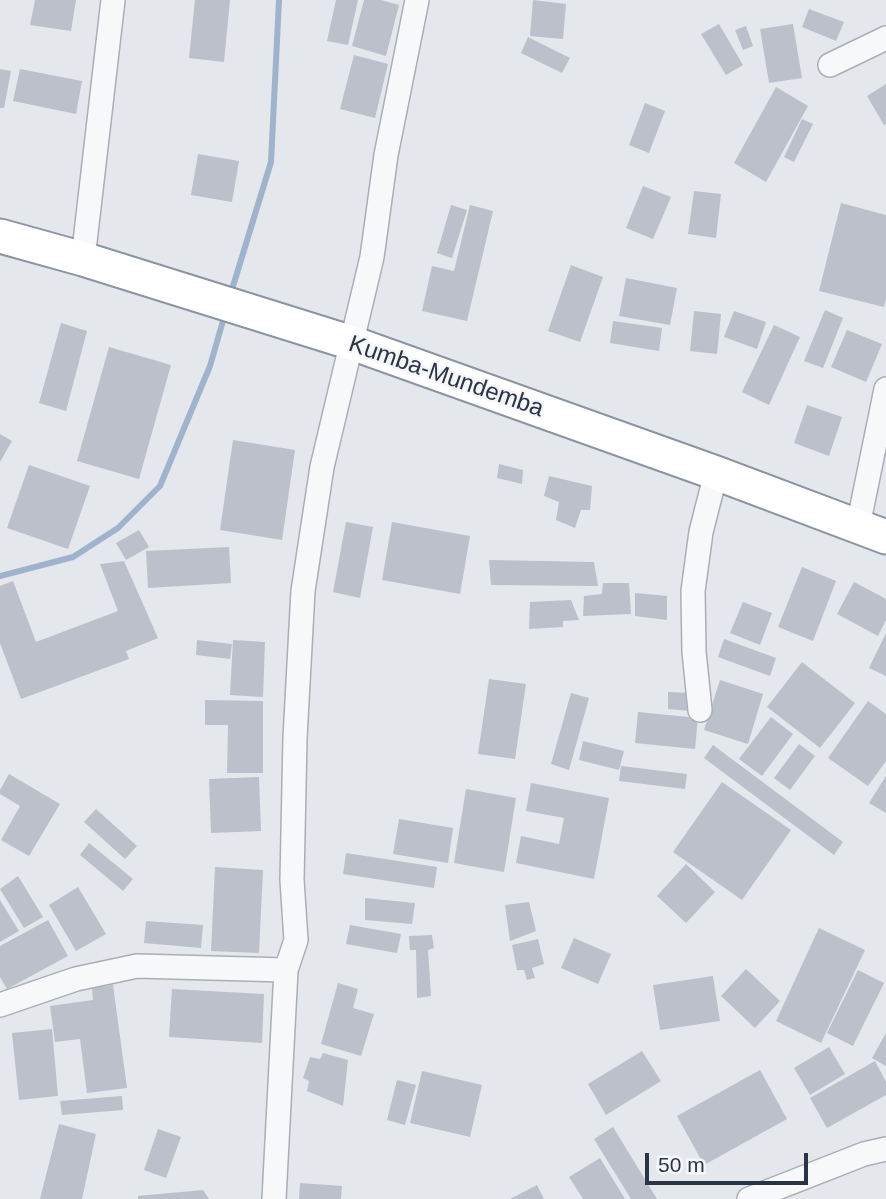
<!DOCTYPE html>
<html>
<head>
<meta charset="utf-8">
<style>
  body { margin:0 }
  #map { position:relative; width:886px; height:1199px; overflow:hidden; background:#e4e7ec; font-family:Helvetica,sans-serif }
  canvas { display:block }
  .scale { position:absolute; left:645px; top:1153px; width:163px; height:32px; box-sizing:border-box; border:4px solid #2b3445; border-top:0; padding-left:9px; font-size:21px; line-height:24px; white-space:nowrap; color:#2b3445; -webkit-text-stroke:5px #f4f6f9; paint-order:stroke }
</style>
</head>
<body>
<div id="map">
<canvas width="886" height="1199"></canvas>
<div class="scale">50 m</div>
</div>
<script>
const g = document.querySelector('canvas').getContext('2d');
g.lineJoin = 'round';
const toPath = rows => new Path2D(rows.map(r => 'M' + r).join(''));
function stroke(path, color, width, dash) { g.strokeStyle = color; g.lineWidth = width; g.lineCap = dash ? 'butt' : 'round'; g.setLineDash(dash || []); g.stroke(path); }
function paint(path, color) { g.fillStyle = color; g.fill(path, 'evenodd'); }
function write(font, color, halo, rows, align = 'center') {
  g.font = font + ' Helvetica,sans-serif'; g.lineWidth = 5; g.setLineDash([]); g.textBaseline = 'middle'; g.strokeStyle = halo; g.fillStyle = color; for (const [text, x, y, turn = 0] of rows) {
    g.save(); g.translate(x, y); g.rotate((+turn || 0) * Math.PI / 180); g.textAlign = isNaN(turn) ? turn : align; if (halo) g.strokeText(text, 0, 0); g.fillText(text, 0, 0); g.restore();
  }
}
const stream = toPath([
  [230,296,271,162,279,0],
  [0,576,73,557,118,528,160,486,210,366,225,314]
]);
const building = toPath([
  [35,0,76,0,71,31,30,25],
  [195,0,230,0,224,62,189,58],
  [336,0,358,0,348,45,327,41],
  [364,0,381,0,399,5,386,56,352,46],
  [533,0,566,4,563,39,530,36],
  [809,9,844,22,836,41,802,27],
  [719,24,743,65,726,75,701,34],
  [793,24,802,78,769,83,760,29],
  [746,26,753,46,743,50,735,30],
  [528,37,570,58,562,73,521,53],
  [354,55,388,64,375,118,340,109],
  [0,69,11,71,4,108,0,108],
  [20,69,82,81,76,114,13,101],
  [886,84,886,124,884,125,867,96],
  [776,87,808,106,766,182,734,163],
  [645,103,665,111,649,153,629,145],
  [802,119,813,124,794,162,784,157],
  [198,154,239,161,232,202,191,195],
  [643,186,671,197,653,239,626,228],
  [694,191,721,194,716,238,688,234],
  [841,203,886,215,886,298,884,307,819,291],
  [451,205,467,210,452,258,437,253],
  [470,205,493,211,467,321,422,311,432,266,454,271],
  [571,265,603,277,580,342,548,331],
  [626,278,677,288,670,325,619,316],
  [825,310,843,318,823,368,804,361],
  [694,311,721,314,717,354,690,351],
  [734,311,766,322,757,349,724,337],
  [613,321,662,328,659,351,610,343],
  [61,323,87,331,66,411,39,403],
  [774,325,800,337,769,405,742,392],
  [847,330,882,344,866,382,831,367],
  [109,347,171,365,139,479,77,461],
  [807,405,842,417,829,456,794,443],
  [0,434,12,441,0,462],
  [233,440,295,450,282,540,220,530],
  [499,464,523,470,522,484,497,478],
  [29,465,90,486,68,549,7,528],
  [549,476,592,486,590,510,581,510,575,528,556,520,559,502,544,496],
  [346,522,373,527,360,598,333,592],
  [392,522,470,536,460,594,382,580],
  [139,530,149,547,126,560,116,543],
  [229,547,231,583,148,588,146,551],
  [489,560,594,562,598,586,491,585],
  [124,561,158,638,126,651,129,659,21,699,0,643,0,586,13,581,36,642,118,611,100,564],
  [802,567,836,581,813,641,778,627],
  [854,582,886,599,886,620,878,636,837,614],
  [603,583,629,583,631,614,583,616,584,596,602,594],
  [635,593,667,596,667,620,635,616],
  [571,600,579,620,563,621,563,627,529,629,530,602],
  [743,602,772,613,760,645,730,633],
  [886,633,886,676,869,668],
  [724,639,776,658,770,676,718,657],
  [197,640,232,644,230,659,196,655],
  [233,640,265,642,263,697,230,695],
  [802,662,855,703,820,748,767,707],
  [489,679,526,684,515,759,478,754],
  [720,680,763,694,748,744,704,730],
  [668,692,691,693,690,711,668,709],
  [571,693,589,698,569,770,551,764],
  [205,700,263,701,263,773,227,773,228,725,205,725],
  [868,701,886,714,886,761,868,786,828,758],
  [638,712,698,718,695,749,635,743],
  [771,717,793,734,762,776,739,759],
  [583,741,624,751,619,770,579,760],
  [799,744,815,756,790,790,774,778],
  [713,745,843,842,834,855,704,758],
  [621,766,687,774,685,789,619,781],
  [9,774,60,804,29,856,1,840,20,806,0,794,0,790],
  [886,776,886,813,869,803],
  [259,777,261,831,211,833,209,779],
  [722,782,791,830,742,900,673,852],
  [531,783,609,798,594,879,516,863,521,836,559,844,564,818,526,811],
  [466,789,516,798,504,872,454,863],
  [96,809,137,846,125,859,84,822],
  [399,819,453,828,448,863,393,854],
  [89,843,133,879,123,891,80,855],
  [346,853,437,867,434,888,343,874],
  [686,864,715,892,686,923,657,896],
  [215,867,263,870,259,953,211,951],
  [18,876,43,917,24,928,0,889],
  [78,887,106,934,76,951,49,905],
  [365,898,415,903,412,924,365,920],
  [0,900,19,931,0,942],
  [529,902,536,931,510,941,505,905],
  [48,920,68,956,7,989,0,977,0,946],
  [146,921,203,925,201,948,144,943],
  [350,925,401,934,397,953,346,944],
  [819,928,865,950,821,1043,776,1021],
  [432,935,434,948,428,950,431,996,417,998,416,950,410,950,409,936],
  [574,938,611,954,598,984,561,968],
  [538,939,544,964,532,968,535,978,527,980,524,970,517,970,512,945],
  [746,969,780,1001,755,1028,721,996],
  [858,970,884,983,853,1046,827,1033],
  [713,976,720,1021,660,1030,653,985],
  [338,983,358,989,353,1008,374,1014,361,1056,321,1044],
  [113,985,127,1088,87,1093,80,1039,55,1042,50,1006,93,1000,92,988],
  [172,989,264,994,262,1043,169,1037],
  [52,1029,58,1096,19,1100,12,1033],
  [886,1033,886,1066,872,1058],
  [829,1047,845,1074,810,1095,794,1068],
  [642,1051,661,1081,606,1115,588,1084],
  [323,1053,348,1060,343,1106,307,1091,309,1081,303,1078,310,1057,320,1059],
  [875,1061,886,1082,886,1095,827,1128,810,1098],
  [760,1070,787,1119,704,1165,677,1116],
  [422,1071,482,1085,470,1137,410,1123],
  [397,1080,416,1085,405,1125,387,1120],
  [122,1096,123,1110,62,1115,60,1101],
  [59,1124,96,1134,82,1199,40,1199],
  [613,1127,657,1199,631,1199,594,1139],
  [158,1129,181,1137,166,1178,144,1170],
  [600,1158,625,1199,583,1199,569,1177],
  [300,1183,342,1186,341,1199,299,1199],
  [537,1185,544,1199,510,1199],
  [203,1190,209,1199,138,1199,138,1196]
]);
const minor = toPath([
  [830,65,886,38],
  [83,259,113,0],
  [858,526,886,389],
  [700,710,694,652,693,591,701,532,716,473],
  [0,1005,76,979,137,966,286,970,296,940,292,880,295,738,303,591,322,467,372,257,386,155,417,0],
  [274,1199,286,970],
  [749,1199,864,1154,886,1149]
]);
const highway = toPath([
  [0,236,83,259,352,343,716,473,886,537]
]);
const streetNames = [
  ["Kumba-Mundemba",446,377,19]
];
stroke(stream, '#9fb4cc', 6);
paint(building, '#bbc0ca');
stroke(minor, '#a9aeb7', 26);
stroke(highway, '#8b94a3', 37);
stroke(minor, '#f7f8fa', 23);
stroke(highway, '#fff', 33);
write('24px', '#2b3445', '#f4f6f9', streetNames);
</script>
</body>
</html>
